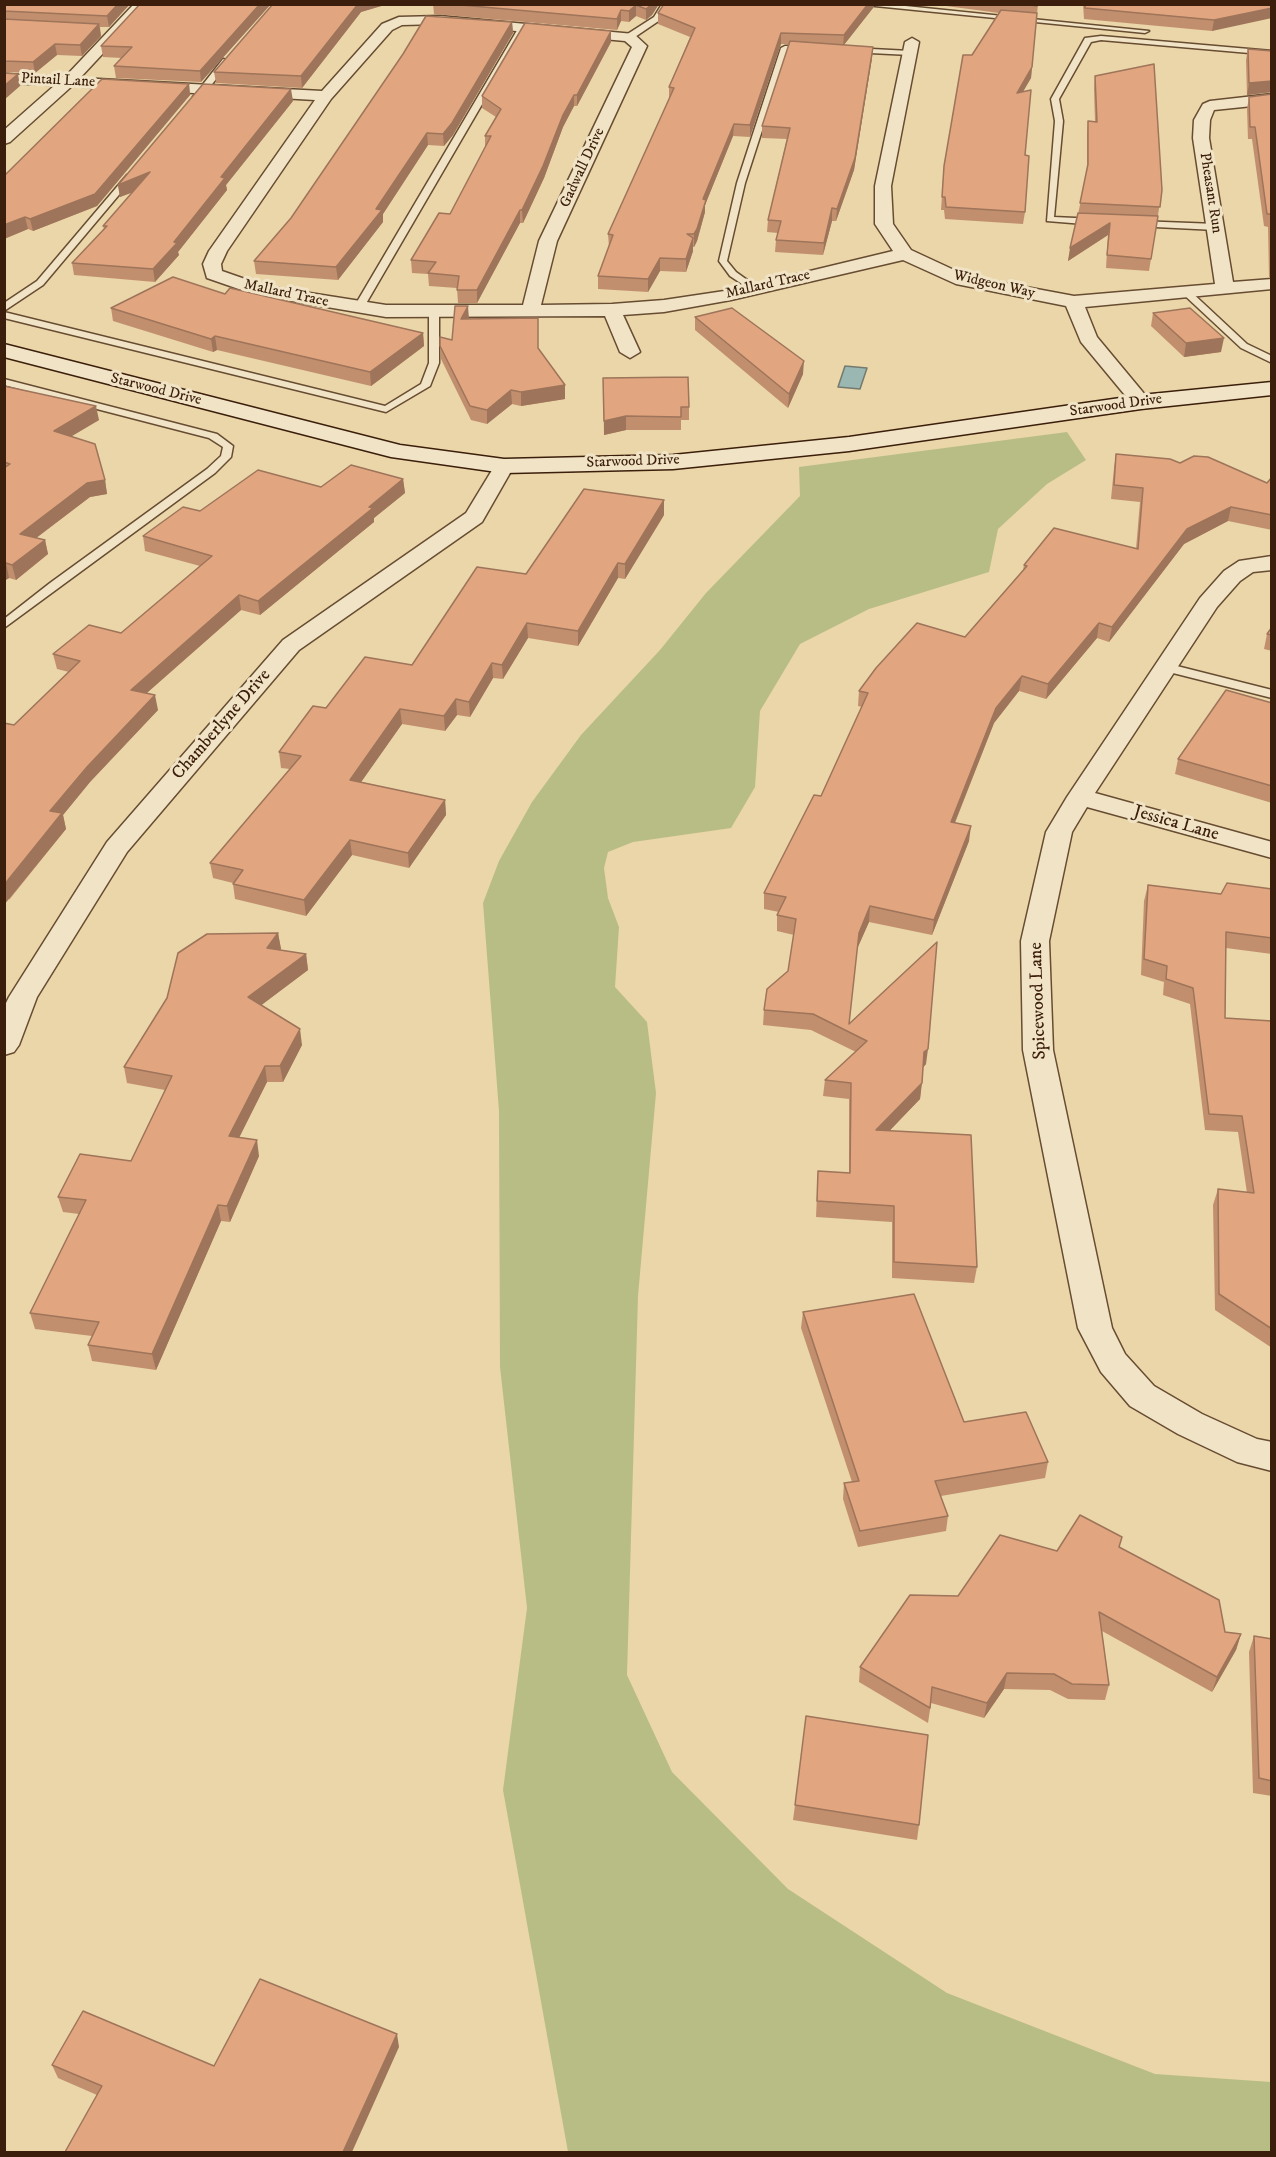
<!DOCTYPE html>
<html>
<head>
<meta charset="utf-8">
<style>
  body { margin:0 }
  #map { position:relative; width:1276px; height:2157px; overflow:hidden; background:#ead6a8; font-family:"IM FELL DW Pica",serif }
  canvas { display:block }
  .frame { position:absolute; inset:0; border:6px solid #3b1e0b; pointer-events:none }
</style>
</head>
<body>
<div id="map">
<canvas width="1276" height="2157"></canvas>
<div class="frame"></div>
</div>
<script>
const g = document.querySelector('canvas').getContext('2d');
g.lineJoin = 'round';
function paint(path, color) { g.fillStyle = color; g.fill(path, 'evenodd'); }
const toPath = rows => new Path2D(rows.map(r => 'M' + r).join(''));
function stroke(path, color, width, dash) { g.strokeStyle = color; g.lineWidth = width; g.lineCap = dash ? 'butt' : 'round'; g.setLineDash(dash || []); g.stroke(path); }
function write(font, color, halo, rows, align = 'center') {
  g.font = font + ' "IM FELL DW Pica",serif'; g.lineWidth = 6; g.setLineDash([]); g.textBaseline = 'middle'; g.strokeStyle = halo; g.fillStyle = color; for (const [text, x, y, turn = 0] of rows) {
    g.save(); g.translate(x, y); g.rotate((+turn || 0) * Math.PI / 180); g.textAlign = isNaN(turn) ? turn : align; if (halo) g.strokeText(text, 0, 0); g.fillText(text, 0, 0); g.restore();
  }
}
const green = toPath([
  [1067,432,1086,460,1047,484,998,529,989,572,869,609,800,644,760,711,755,787,731,828,633,842,608,852,604,868,608,898,619,927,615,987,647,1022,656,1093,638,1296,627,1675,672,1772,788,1889,947,1993,1155,2074,1271,2082,1271,2152,568,2152,503,1790,527,1608,500,1367,499,1111,483,903,499,861,532,802,581,735,660,650,706,593,800,496,799,467]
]);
const water = toPath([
  [845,366,867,368,860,389,838,387,845,366]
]);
const lane = toPath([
  [662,4,669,4,660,20,632,39,626,39,626,35,654,17,662,4],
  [855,4,886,4,1149,31,1145,33,855,4],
  [523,25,527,27,364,307,356,309,354,307,519,27,523,25],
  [1101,36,1272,51,1272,55,1101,40,1091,42,1059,99,1063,121,1054,217,1096,219,1100,222,1096,225,1047,221,1055,121,1051,99,1085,38,1101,36],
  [785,46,808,46,812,48,788,50,745,183,727,261,736,272,757,287,757,291,754,292,730,276,719,261,737,183,781,48,785,46],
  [853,48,910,51,914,53,910,55,850,52,853,48],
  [223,59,230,61,199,101,193,101,193,97,223,59],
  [127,175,134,177,43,285,4,311,4,303,37,281,127,175],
  [1138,221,1216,224,1220,227,1216,230,1135,226,1135,222,1138,221],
  [1182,289,1188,289,1247,344,1272,356,1272,363,1241,348,1182,293,1182,289],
  [434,307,439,310,439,363,430,386,386,412,4,318,4,312,385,406,421,384,429,363,429,310,434,307],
  [4,379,217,434,233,446,231,457,215,473,4,628,4,619,50,583,207,469,221,456,223,447,209,438,4,385,4,379],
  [1165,663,1272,690,1272,698,1161,670,1159,667,1165,663]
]);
const street = toPath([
  [134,4,149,4,80,78,322,91,382,24,399,17,440,16,634,34,647,46,557,241,541,305,612,304,664,300,731,290,893,251,875,224,875,186,905,42,912,38,919,42,891,186,893,224,911,250,967,276,1074,296,1215,284,1193,138,1194,120,1203,104,1210,101,1272,94,1272,104,1214,110,1210,120,1209,138,1233,282,1272,279,1272,289,1085,307,1097,337,1151,402,1148,406,1141,408,1134,406,1081,342,1066,306,956,284,903,260,731,300,664,312,623,315,640,352,630,358,620,352,605,316,386,317,256,295,207,278,203,264,209,251,315,100,72,86,10,142,4,144,4,130,55,85,4,83,4,74,65,77,134,4],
  [440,24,625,41,632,47,539,241,523,305,386,305,265,286,222,271,221,264,227,251,331,99,392,30,402,25,440,24],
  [504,460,511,462,514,466,482,522,299,650,127,852,37,997,19,1045,14,1052,4,1055,4,1007,9,997,107,842,283,640,466,513,497,462,504,460],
  [1272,556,1272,570,1253,572,1240,581,1217,607,1095,793,1272,842,1272,858,1087,807,1072,832,1049,941,1053,1050,1112,1328,1125,1354,1154,1386,1202,1414,1257,1439,1272,1442,1272,1471,1237,1462,1178,1434,1130,1406,1101,1372,1078,1328,1023,1050,1021,941,1046,832,1067,797,1200,598,1224,571,1239,561,1272,556]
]);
const secondary = toPath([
  [4,344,400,445,504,459,673,455,849,437,1141,395,1272,382,1272,395,1141,409,849,451,673,469,504,473,391,457,4,357,4,344]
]);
const wall = toPath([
  [4,4,130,4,109,27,100,27,101,36,82,56,57,55,35,73,4,72],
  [140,4,271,4,201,82,116,78,114,66,122,58,103,57,101,46],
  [273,4,388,4,361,12,302,88,216,83,214,72],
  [433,4,659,4,652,15,646,20,636,16,629,22,621,21,617,30,434,14],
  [664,4,874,4,873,8,844,45,872,58,854,170,836,221,832,221,823,255,775,252,776,240,778,233,767,232,768,220,787,139,762,138,762,126,789,44,781,44,750,137,733,136,705,205,705,212,697,241,694,247,693,247,693,251,686,272,660,271,648,292,598,289,598,276,609,247,608,234,669,99,669,87,690,37,658,24,658,13],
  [931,4,1038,4,1031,78,1023,91,1025,155,1025,212,1023,224,945,219,944,210,941,210,944,166,972,55,999,13],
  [1083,4,1272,4,1212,31,1084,19],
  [512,22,513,33,453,135,444,146,428,145,383,214,383,222,338,280,256,274,254,261],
  [611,42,577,106,574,106,563,127,544,178,523,223,520,223,477,303,458,303,457,288,429,286,428,274,412,273,411,260,450,214,485,147,485,136,496,117,482,108,482,96],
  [1248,49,1272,51,1272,92,1247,95,1246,60],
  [1095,76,1162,190,1149,271,1106,268,1108,235,1068,261,1087,172,1087,133,1088,121,1095,122,1094,88],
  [189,84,190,95,97,206,33,231,28,229,4,239,4,176],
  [1272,94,1272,277,1269,277,1268,227,1264,226,1252,139,1248,139,1247,109,1249,97],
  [293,101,226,185,227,190,178,252,179,255,155,282,74,275,72,263,104,229,103,226,133,192,120,197,118,185],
  [225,294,423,333,424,346,371,386,217,350,213,352,113,321,111,308],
  [1272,299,1272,338,1270,338,1270,308],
  [1153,313,1221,352,1184,357,1151,326],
  [695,317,803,374,788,408,695,330],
  [538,318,538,349,565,385,565,399,521,406,512,404,487,424,471,420,441,359,440,346,452,340,469,319],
  [603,378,689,407,689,420,681,420,681,430,626,430,604,435],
  [4,386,99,420,71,436,105,480,107,494,90,497,36,538,45,540,48,554,16,580,9,578,4,581],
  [1116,454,1180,463,1267,483,1272,477,1272,530,1228,521,1184,544,1109,642,1097,638,1046,699,1019,691,994,723,955,823,969,841,932,935,869,922,857,949,849,1024,926,1064,923,1068,920,1099,889,1131,977,1267,974,1283,892,1278,892,1222,816,1217,818,1171,849,1173,849,1099,823,1096,825,1080,856,1052,811,1030,763,1025,764,1010,788,971,794,935,777,931,777,915,779,912,764,909,764,893,821,796,862,707,858,706,859,691,965,637,1023,570,1024,565,1136,549,1140,502,1111,499,1114,468],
  [403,479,405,493,374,518,374,522,260,615,241,610,147,693,158,710,90,782,63,815,66,829,9,900,14,725,69,672,57,669,53,654,121,633,200,566,145,551,143,536,200,511,321,487],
  [664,515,625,579,618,578,578,646,528,638,503,679,493,678,470,717,457,715,445,731,402,724,361,782,445,800,446,815,409,868,352,855,306,916,235,899,233,884,233,883,213,878,210,863,290,769,281,768,279,752,326,708,412,665,526,574],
  [1272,627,1272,651,1264,649,1267,634],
  [1272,703,1272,803,1175,774,1178,759],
  [1148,885,1221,894,1272,889,1272,954,1226,948,1225,1018,1272,1021,1272,1348,1215,1310,1213,1205,1218,1189,1247,1193,1238,1132,1205,1130,1190,1004,1163,995,1164,982,1141,975,1144,901],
  [278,933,281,949,280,950,306,954,308,970,261,1005,302,1045,283,1082,267,1082,239,1137,259,1156,230,1222,221,1221,156,1370,92,1361,88,1345,92,1336,35,1329,30,1313,79,1214,63,1212,58,1197,131,1161,165,1090,127,1083,124,1067],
  [803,1312,964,1422,1048,1462,1045,1478,941,1496,948,1516,946,1531,858,1547,843,1499,844,1483,852,1482,801,1328],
  [1119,1547,1225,1632,1241,1634,1236,1650,1212,1692,1102,1631,1109,1685,1105,1700,1068,1699,1050,1690,1004,1689,984,1718,931,1703,928,1723,859,1682,860,1667,958,1596,1057,1551],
  [1254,1636,1272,1639,1272,1796,1253,1793,1249,1652],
  [795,1805,919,1825,917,1840,793,1820],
  [399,2047,97,2095,58,2078,52,2065,214,2066]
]);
const shadedWall = toPath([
  [118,4,130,4,109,27,107,16],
  [260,4,271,4,201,82,200,71],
  [358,4,388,4,361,12,302,88,301,76],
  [652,4,659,4,652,15,646,20,646,9],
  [868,4,874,4,873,8,843,46,844,35],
  [636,5,636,16,629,22,629,11],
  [1272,8,1272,18,1212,31,1214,20],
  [621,10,621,21,617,30,617,19],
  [512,22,513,33,453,135,444,146,443,134],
  [99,24,101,36,82,56,80,45],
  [611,31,611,42,577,106,577,95],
  [781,33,781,44,750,137,750,125],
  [55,44,57,55,35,73,33,62],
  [873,47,872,58,854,170,836,221,837,209],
  [1032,67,1031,78,1016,104,1017,93],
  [18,74,20,86,4,100,4,86],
  [1272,81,1272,92,1247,95,1249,83],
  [189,84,190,95,97,206,33,231,30,219],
  [291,89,293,101,226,185,227,190,178,252,179,255,155,282,153,269,221,177],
  [574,95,574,106,563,127,544,178,523,223,522,210,563,115],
  [734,124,733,136,705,205,705,212,697,241,694,247,694,234,703,199],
  [427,133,428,145,383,214,383,222,338,280,336,267],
  [150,172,152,185,120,197,118,185],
  [832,208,832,221,823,255,824,243],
  [520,210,520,223,477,303,477,290],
  [25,217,28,229,4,239,4,225],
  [1110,223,1108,235,1068,261,1070,248],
  [693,238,693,251,686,272,686,259],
  [660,258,660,271,648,292,648,279],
  [468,306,469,319,461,319],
  [423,333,424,346,371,386,370,372],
  [215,336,217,350,213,352,211,339],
  [1224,338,1221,352,1184,357,1186,343],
  [804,361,803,374,788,408,789,394],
  [565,385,565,399,521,406,521,392],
  [511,390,512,404,487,424,487,410],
  [96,406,99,420,57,445,54,431],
  [626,416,626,430,604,435,604,421],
  [403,479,405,493,374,518,374,522,260,615,258,601,369,507],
  [105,480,107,494,90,497,23,548,20,534,87,483],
  [664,500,664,515,625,579,625,564],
  [1231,507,1228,521,1184,544,1109,642,1112,627,1187,529],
  [45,540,48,554,16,580,12,565],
  [6,563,9,578,4,581,4,564],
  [618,563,618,578,578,646,578,631],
  [239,595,241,610,133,705,131,690],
  [527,623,528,638,503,679,502,665],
  [1099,623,1097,638,1046,699,1048,684],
  [492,663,493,678,470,717,469,702],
  [1022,676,1019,691,994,723,949,837,951,822,996,708],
  [155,695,158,710,90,782,63,815,66,829,4,905,4,885,50,811,87,767],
  [456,699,457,715,445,731,444,716],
  [400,709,402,724,352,795,350,780],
  [445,800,446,815,409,868,408,853],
  [971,826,969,841,932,935,934,920],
  [350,840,352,855,306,916,304,900],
  [870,906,869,922,857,949,847,1040,859,933],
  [278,933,281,949,269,963,267,948],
  [306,954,308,970,251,1013,248,997],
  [300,1029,302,1045,283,1082,280,1066],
  [928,1049,926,1064,922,1068,924,1052],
  [265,1066,267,1082,232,1152,229,1136],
  [922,1083,920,1099,875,1146,876,1130],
  [257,1140,259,1156,230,1222,227,1206],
  [218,1205,221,1221,156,1370,152,1354],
  [1241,1634,1236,1650,1212,1692,1217,1677],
  [1007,1673,1004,1689,984,1718,987,1703],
  [397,2034,399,2047,352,2152,343,2152]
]);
const building = toPath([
  [4,4,118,4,107,16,4,11,4,4],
  [140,4,260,4,200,71,114,66,132,47,101,46,140,4],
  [273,4,358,4,301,76,214,72,273,4],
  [450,4,652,4,646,9,636,5,629,11,621,10,617,19,450,4],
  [664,4,868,4,844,35,781,33,750,125,734,124,703,199,706,200,697,229,694,234,687,234,693,238,686,259,660,258,648,279,598,276,613,235,608,234,674,88,669,87,695,28,658,13,664,4],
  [1023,4,1038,4,1037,6,1023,4],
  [1085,4,1272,4,1272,8,1214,20,1085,8,1085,4],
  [1001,10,1037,13,1032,67,1017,93,1031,90,1025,155,1029,156,1025,212,946,207,945,197,942,197,944,166,963,55,972,55,1001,10],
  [426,16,512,22,452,123,443,134,427,133,376,209,382,210,336,267,254,261,291,218,403,54,426,16],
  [4,19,99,24,80,45,55,44,33,62,4,61,4,19],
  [525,23,611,31,577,95,574,95,563,115,543,166,522,210,520,210,477,290,457,290,459,276,428,273,436,262,411,260,439,213,450,214,491,136,485,136,501,109,482,96,525,23],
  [790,41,873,47,855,158,837,209,832,208,824,243,776,240,781,221,768,220,790,128,762,126,790,41],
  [1248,49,1272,51,1272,81,1249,83,1248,49],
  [1154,64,1162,190,1160,207,1080,203,1088,164,1088,121,1097,122,1095,76,1154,64],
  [4,73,18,74,4,86,4,73],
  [102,79,189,84,95,194,30,219,25,217,4,225,4,176,102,79],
  [203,84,291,89,221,177,225,178,174,242,177,243,153,269,72,263,107,226,103,226,150,172,118,185,203,84],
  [1272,94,1272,248,1271,214,1267,214,1255,127,1250,127,1249,97,1272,94],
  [1078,213,1158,216,1151,259,1107,255,1110,223,1070,248,1078,213],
  [173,277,225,294,230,288,423,333,370,372,215,336,211,339,111,308,173,277],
  [455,306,468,306,461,319,538,318,538,348,565,385,521,392,511,390,487,410,470,406,440,346,440,337,452,340,455,306],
  [732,308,804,361,789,394,695,317,732,308],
  [1190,308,1224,338,1186,343,1153,313,1190,308],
  [688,377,689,407,681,407,681,417,626,416,604,421,603,378,688,377],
  [4,386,96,406,54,431,95,444,105,480,87,483,20,534,45,540,12,565,6,563,4,564,4,468,10,464,4,462,4,386],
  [1116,454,1170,459,1180,463,1194,456,1208,457,1267,483,1272,477,1272,515,1231,507,1187,529,1112,627,1099,623,1048,684,1022,676,996,708,951,822,971,826,934,920,870,906,859,933,849,1024,937,942,928,1049,924,1052,922,1083,876,1130,971,1135,977,1267,894,1262,894,1206,817,1201,818,1171,850,1173,851,1083,825,1080,867,1041,813,1014,764,1010,767,989,788,971,796,919,777,915,786,897,764,893,814,795,821,796,868,693,859,691,876,668,917,623,965,637,1027,566,1024,565,1054,528,1138,549,1143,488,1114,485,1116,454],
  [351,465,403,479,369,507,373,508,258,601,239,595,131,690,155,695,87,767,50,811,62,813,4,885,4,723,14,725,80,661,53,654,89,625,121,633,212,556,143,536,183,507,200,511,258,470,321,487,351,465],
  [584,489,664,500,625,564,618,563,578,631,527,623,502,665,492,663,469,702,456,699,444,716,400,709,350,780,445,800,408,853,350,840,304,900,233,884,243,870,210,863,301,756,279,752,313,706,326,708,365,657,412,665,477,567,526,574,584,489],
  [1272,627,1272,635,1267,634,1272,627],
  [1226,690,1272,703,1272,786,1178,759,1226,690],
  [1227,883,1272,889,1272,938,1226,932,1225,1018,1272,1021,1272,1329,1219,1294,1218,1189,1254,1193,1242,1116,1209,1114,1193,988,1166,979,1167,966,1144,959,1148,885,1221,894,1227,883],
  [278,933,267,948,306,954,248,997,300,1029,280,1066,265,1066,229,1136,257,1140,227,1206,218,1205,152,1354,88,1345,99,1322,30,1313,86,1200,58,1197,80,1154,131,1161,172,1076,124,1067,167,998,178,953,207,934,278,933],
  [914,1294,964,1422,1026,1412,1048,1462,935,1481,948,1516,860,1531,844,1483,859,1481,803,1312,914,1294],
  [1080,1515,1122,1537,1119,1547,1219,1600,1225,1632,1241,1634,1217,1677,1099,1612,1109,1685,1072,1684,1054,1674,1007,1673,987,1703,932,1687,930,1708,860,1667,910,1595,958,1596,1000,1535,1057,1551,1080,1515],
  [1254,1636,1272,1639,1272,1781,1259,1778,1254,1636],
  [806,1716,928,1735,919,1825,795,1805,806,1716],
  [260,1979,397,2034,343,2152,65,2152,102,2086,52,2065,83,2011,214,2066,260,1979]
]);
const farStreetnames = [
  ["Pintail Lane",58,81,3],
  ["Gadwall Drive",583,168,-65],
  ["Pheasant Run",1210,193,81],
  ["Mallard Trace",768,285,-13],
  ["Widgeon Way",994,285,13],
  ["Mallard Trace",286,294,12],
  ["Starwood Drive",156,390,14],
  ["Starwood Drive",1116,406,-8],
  ["Starwood Drive",633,462,-2]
];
const streetNames = [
  ["Chamberlyne Drive",222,725,-49],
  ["Jessica Lane",1176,824,16],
  ["Spicewood Lane",1039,1001,-92]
];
paint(green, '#b8bd86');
paint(water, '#9ab7b1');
stroke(water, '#747a6f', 1.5);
stroke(lane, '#674c32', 3);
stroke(street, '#674c32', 3);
stroke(secondary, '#3b1e0b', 3);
paint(lane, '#f1e4c6');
paint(street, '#f1e4c6');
paint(secondary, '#f1e4c6');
paint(wall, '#c28f6e');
paint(shadedWall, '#9e745a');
paint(building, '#e1a680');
stroke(building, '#9e745a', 1.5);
write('15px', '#3b1e0b', '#f1e4c6', farStreetnames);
write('18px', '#3b1e0b', '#f1e4c6', streetNames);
</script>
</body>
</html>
